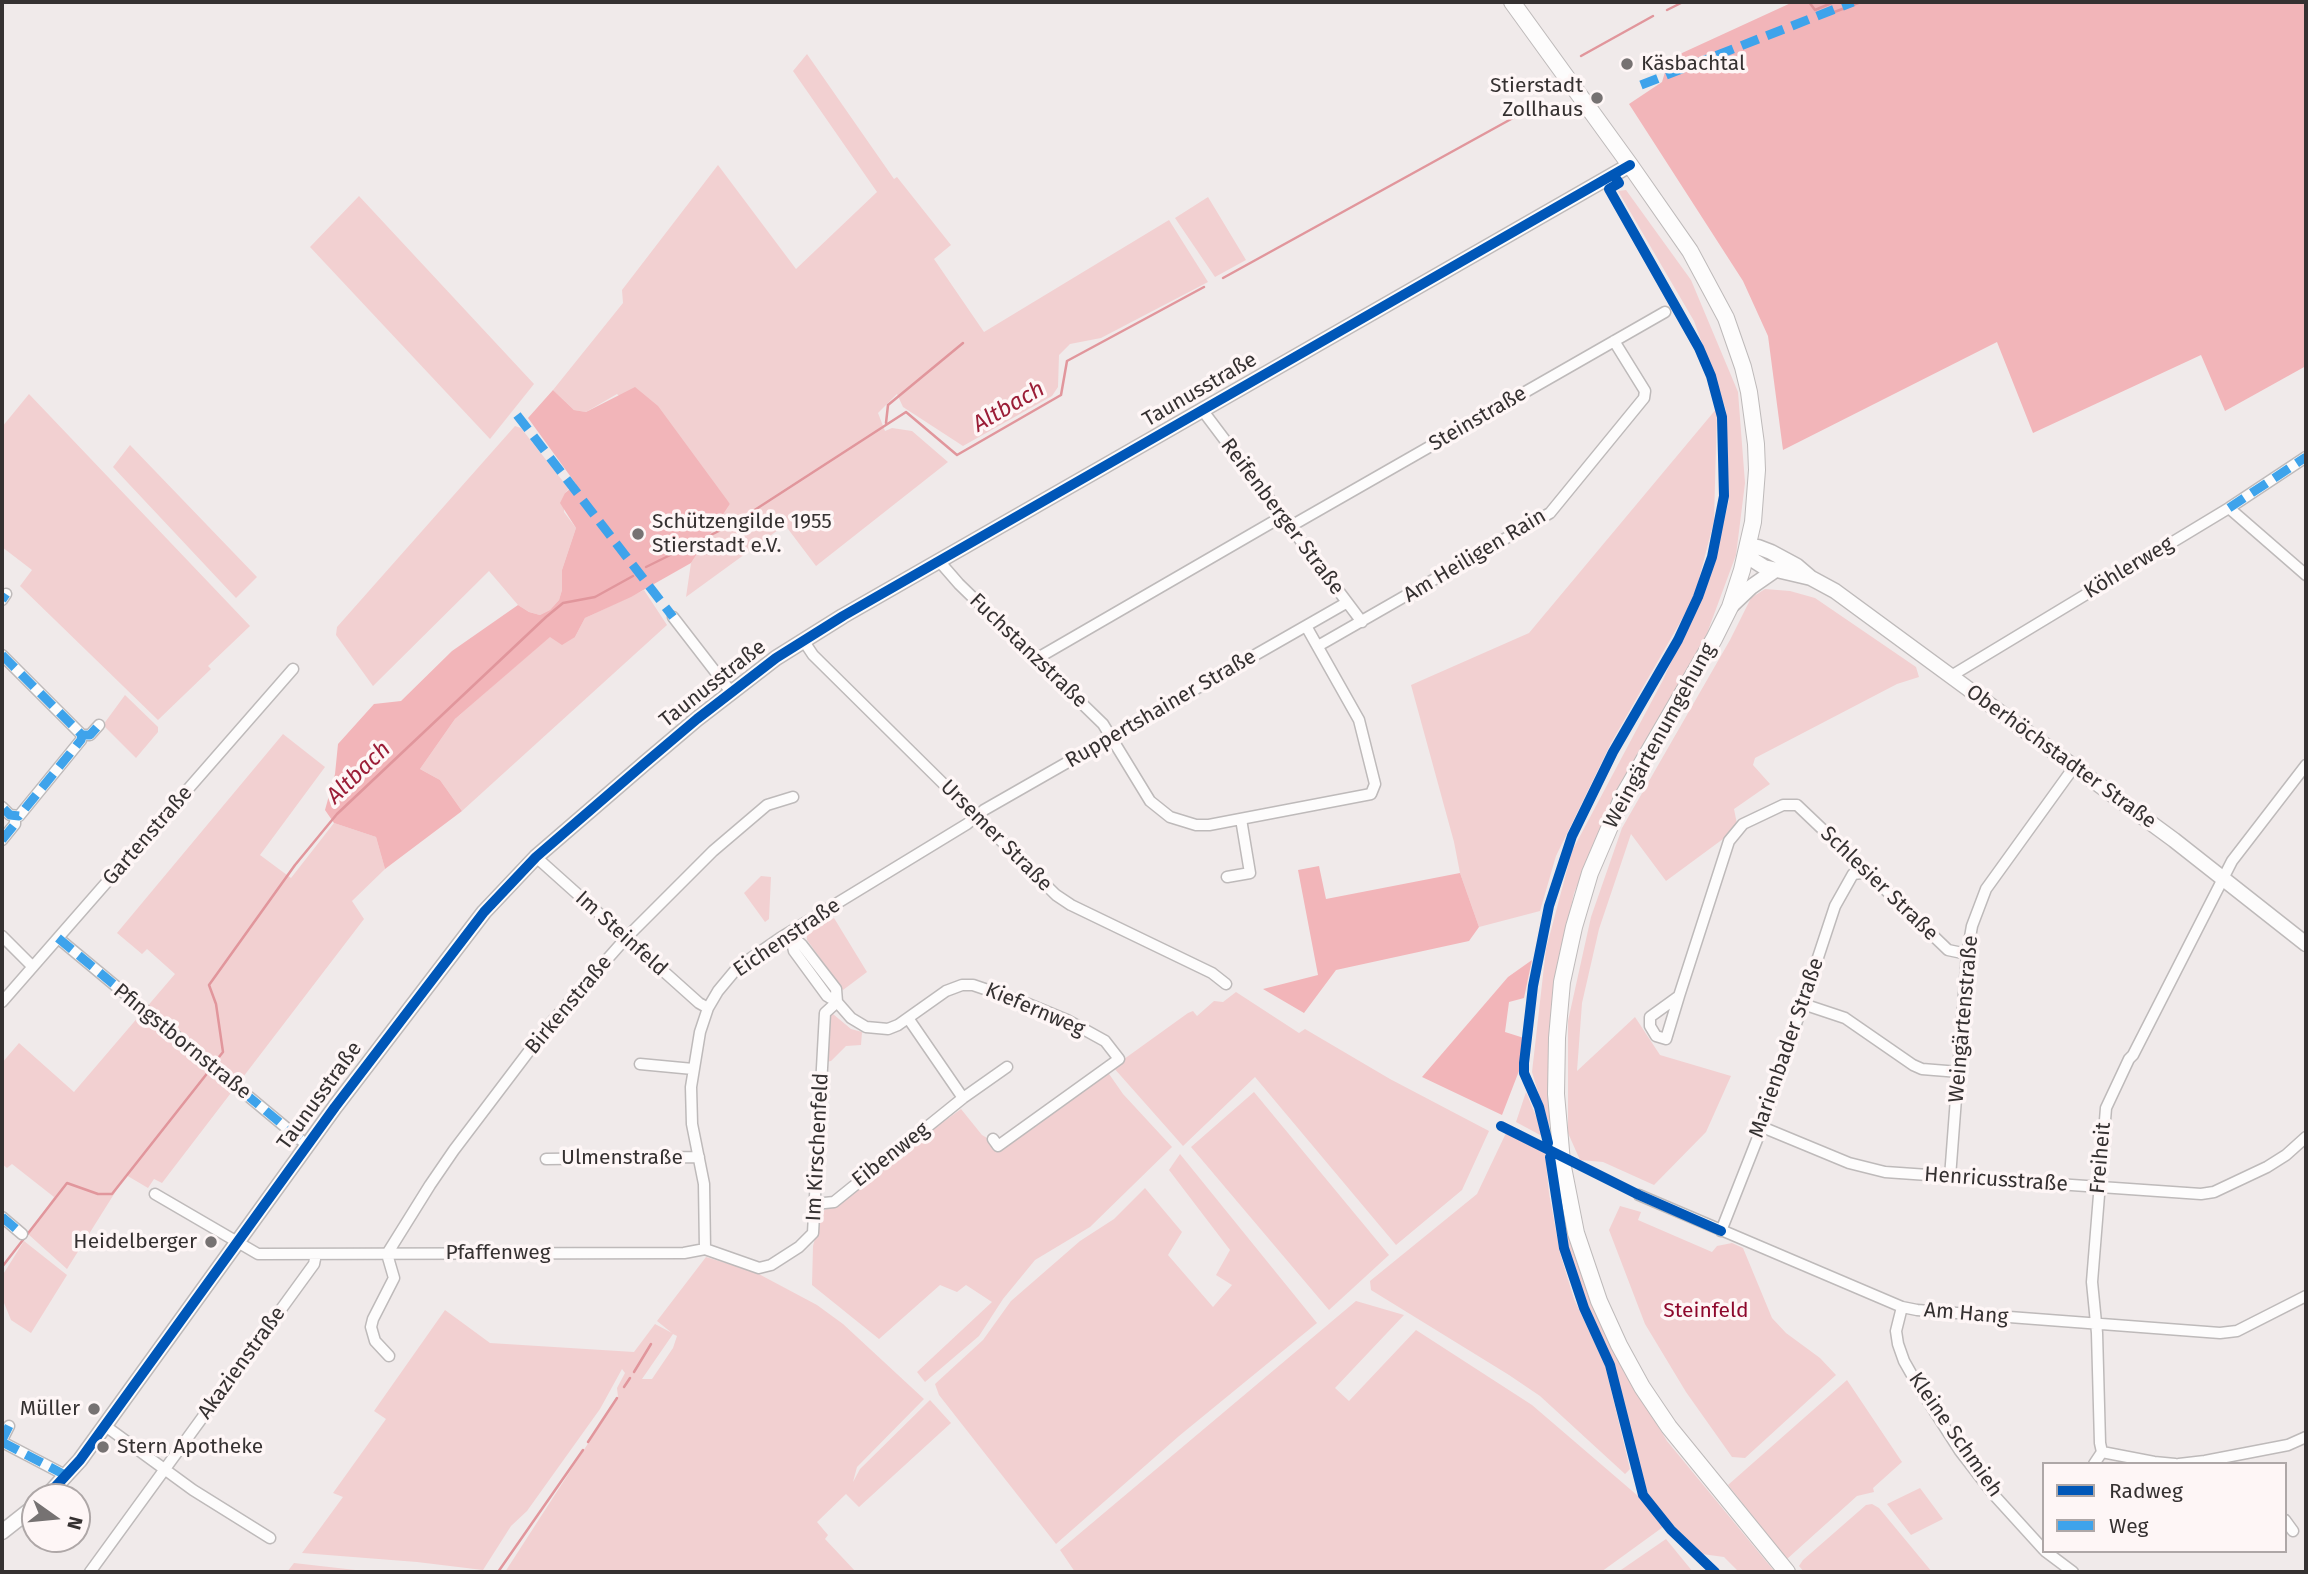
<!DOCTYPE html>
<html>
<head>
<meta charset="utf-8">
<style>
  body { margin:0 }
  #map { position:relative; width:2308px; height:1574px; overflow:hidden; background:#f0eaea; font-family:"Fira Sans",sans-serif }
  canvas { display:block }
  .frame { position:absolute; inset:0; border:4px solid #353131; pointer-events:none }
  .legend { position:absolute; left:2042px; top:1462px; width:245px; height:91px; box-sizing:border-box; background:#fef6f6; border:2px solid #aea7a7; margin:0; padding:9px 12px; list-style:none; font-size:21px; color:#353131 }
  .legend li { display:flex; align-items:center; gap:14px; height:35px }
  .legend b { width:35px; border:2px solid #aea7a7 }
  .north { position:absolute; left:21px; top:1483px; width:70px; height:70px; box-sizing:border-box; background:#fef6f6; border:2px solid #aea7a7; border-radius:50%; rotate:105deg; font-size:19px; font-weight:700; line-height:28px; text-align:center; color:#353131 }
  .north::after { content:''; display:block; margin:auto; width:24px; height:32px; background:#767272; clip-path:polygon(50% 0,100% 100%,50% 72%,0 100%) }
</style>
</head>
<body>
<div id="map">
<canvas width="2308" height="1574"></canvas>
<div class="frame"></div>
<ul class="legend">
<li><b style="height:9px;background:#0057b8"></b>Radweg</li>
<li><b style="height:9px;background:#3ea3eb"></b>Weg</li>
</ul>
<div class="north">N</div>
</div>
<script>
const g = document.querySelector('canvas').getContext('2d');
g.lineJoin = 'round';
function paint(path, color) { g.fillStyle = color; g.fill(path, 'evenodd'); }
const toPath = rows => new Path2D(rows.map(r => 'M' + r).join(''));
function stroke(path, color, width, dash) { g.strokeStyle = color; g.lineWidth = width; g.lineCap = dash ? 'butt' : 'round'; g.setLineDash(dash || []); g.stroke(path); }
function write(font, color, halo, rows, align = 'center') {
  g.font = font + ' "Fira Sans",sans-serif'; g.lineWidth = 7; g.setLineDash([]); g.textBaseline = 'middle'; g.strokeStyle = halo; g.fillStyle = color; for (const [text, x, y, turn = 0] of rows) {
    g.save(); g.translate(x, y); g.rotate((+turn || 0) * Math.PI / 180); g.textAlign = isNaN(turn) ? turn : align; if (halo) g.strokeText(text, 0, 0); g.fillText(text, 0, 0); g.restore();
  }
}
const green = toPath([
  [807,54,894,179,897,177,951,245,934,259,984,332,1169,220,1208,282,1101,338,1070,344,1059,355,1058,387,1052,396,963,446,903,407,897,394,878,413,885,431,892,428,912,431,948,462,816,566,785,525,686,597,691,563,730,504,617,394,586,412,574,410,553,390,623,303,622,290,718,165,796,269,877,192,793,71],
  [1626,190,1691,280,1738,392,1745,483,1736,555,1706,636,1609,810,1574,893,1556,977,1549,1128,1532,1072,1546,949,1572,851,1663,680,1712,570,1729,500,1726,410,1694,321,1618,191],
  [359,196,534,384,490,439,310,247],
  [1208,197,1246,260,1215,277,1175,218],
  [29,394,250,626,208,666,211,669,158,720,20,586,32,570,2,547,2,427],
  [1717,408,1714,521,1694,598,1611,743,1556,856,1540,911,1479,927,1460,873,1454,842,1411,685,1529,633],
  [515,426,521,428,569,489,565,493,564,512,576,528,562,570,562,590,559,600,550,610,540,615,529,612,518,605,489,571,373,686,336,635,337,627],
  [130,445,257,577,236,598,113,467],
  [1765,589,1790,591,1815,598,1916,667,1919,677,1897,684,1755,758,1753,765,1770,784,1734,809,1737,824,1723,839,1666,881,1631,834,1599,929,1582,1003,1577,1071,1635,1017,1660,1055,1731,1076,1706,1132,1654,1185,1603,1162,1580,1160,1568,1133,1568,1021,1591,917,1622,828,1730,640,1751,598],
  [644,590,667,625,462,811,440,780,420,769,455,719,550,636,575,637,585,618],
  [125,695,158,727,158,732,136,758,103,725],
  [283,734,325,767,260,855,291,878,334,823,376,837,385,869,352,901,364,919,162,1183,154,1179,148,1188,126,1175,67,1269,28,1234,54,1197,12,1164,7,1168,2,1164,2,1063,19,1043,74,1092,175,974,147,949,142,954,117,933],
  [761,876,771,877,769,919,765,922,744,893],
  [834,918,867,972,843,990,807,940,807,934],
  [1236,992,1299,1033,1305,1029,1390,1079,1489,1131,1462,1190,1396,1245,1255,1077,1183,1146,1113,1067,1188,1013,1193,1011,1197,1016,1214,1001,1223,1002],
  [833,1014,851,1029,862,1032,861,1045,846,1046,831,1061,826,1062,829,1016],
  [1107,1071,1123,1094,1172,1147,1090,1227,1035,1260,1003,1299,979,1336,925,1382,917,1372,992,1302,966,1285,957,1292,940,1285,879,1339,812,1285,813,1246,822,1212,892,1163,925,1135,961,1109,982,1135,1004,1148],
  [1254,1092,1389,1255,1329,1310,1191,1147],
  [1526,1092,1540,1126,1542,1136,1516,1122],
  [1506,1133,1545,1152,1549,1193,1560,1253,1574,1299,1605,1365,1630,1469,1625,1474,1540,1396,1509,1375,1371,1290,1370,1281,1477,1194],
  [1180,1154,1317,1323,1179,1436,1056,1544,939,1395,935,1384,983,1340,1011,1301,1080,1241,1114,1219,1145,1188,1182,1232,1168,1255,1213,1307,1232,1285,1216,1275,1230,1250,1169,1170],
  [1552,1157,1555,1157,1619,1362,1667,1441,1775,1572,1739,1572,1724,1557,1702,1554,1660,1512,1650,1498,1640,1473,1612,1365,1587,1310,1566,1247],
  [1620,1206,1641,1212,1638,1220,1712,1252,1717,1246,1732,1243,1743,1248,1772,1318,1786,1333,1820,1358,1836,1375,1745,1458,1732,1457,1686,1392,1645,1324,1609,1230],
  [24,1241,67,1275,31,1333,11,1320,2,1298,2,1276],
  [706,1257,755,1272,817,1305,843,1324,924,1399,857,1467,853,1482,860,1469,930,1400,951,1423,859,1507,846,1494,817,1522,828,1535,825,1539,856,1572,505,1572,618,1397,617,1388,625,1373,622,1369,600,1409,527,1511,511,1526,483,1570,417,1562,302,1553,343,1497,333,1493,386,1419,374,1411,445,1310,490,1343,634,1352,655,1324,672,1333,657,1321],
  [673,1334,677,1336,673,1348,652,1379,642,1379],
  [1356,1301,1404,1315,1335,1388,1349,1401,1416,1330,1532,1405,1645,1502,1663,1527,1601,1572,1075,1572,1060,1550],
  [1847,1380,1902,1462,1873,1488,1874,1492,1857,1496,1787,1559,1728,1485],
  [1920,1488,1943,1519,1911,1535,1887,1504],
  [1872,1504,1879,1508,1932,1572,1804,1572,1799,1566,1803,1560,1866,1505],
  [1666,1539,1693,1572,1618,1572],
  [294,1563,373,1572,287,1572]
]);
const forest = toPath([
  [1793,2,2306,2,2306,366,2225,411,2201,355,2033,433,1997,342,1783,450,1768,336,1743,281,1629,104,1662,82,1669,59],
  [635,387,658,406,730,504,691,563,631,597,585,618,575,637,562,645,550,637,455,719,420,769,440,780,462,811,385,869,376,837,334,823,325,810,335,774,338,744,374,704,401,701,452,651,518,605,529,612,540,615,550,610,559,600,562,590,562,570,576,528,560,503,565,493,576,484,528,418,553,390,574,410,586,412],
  [1319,866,1326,899,1460,873,1479,927,1469,941,1336,970,1304,1013,1263,989,1318,975,1298,870],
  [1532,960,1524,998,1509,1002,1505,1032,1524,1038,1519,1071,1502,1115,1422,1077,1508,977]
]);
const stream = toPath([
  [1809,2,1815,10,1834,2],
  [1667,10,1683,2],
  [1821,17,1861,2],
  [1581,56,1653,16],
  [1223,278,1542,102],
  [886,423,888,405,963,343],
  [646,567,733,524,906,412,957,455,1061,395,1067,361,1204,287],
  [215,1062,223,1052,216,1004,209,985,295,865,337,814,546,617,563,603,595,597,633,576],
  [2,1267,67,1183,98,1194,112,1194,209,1071],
  [634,1372,651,1344],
  [624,1387,630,1378],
  [588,1442,617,1398],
  [498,1572,583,1450]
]);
const minor = toPath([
  [1203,411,1362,622],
  [2229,508,2306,575],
  [1291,526,1665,312],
  [939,561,959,584,1103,724,1150,801,1170,817,1196,825,1209,825,1371,794,1375,784,1359,720,1306,626],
  [2,600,6,594],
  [673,617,731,692],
  [803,640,813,655,1056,895,1071,905,1212,973,1226,984],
  [1318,646,1550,513,1644,398,1645,391,1614,341],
  [2,655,82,735,81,740,19,816,10,815,2,807],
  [1036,659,1283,516],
  [1951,676,2229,508,2306,457],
  [82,735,90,735,99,725],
  [2,840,15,824,15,817],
  [536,857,699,1003,708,1008],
  [1227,877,1250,873,1241,819],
  [790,934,794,951,827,996,837,1002,851,1018,866,1027,888,1029,898,1025,946,991,962,985,973,985,1026,1003,1067,1020,1105,1041,1119,1059,998,1146,993,1139],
  [790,934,802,945,836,989,837,1002],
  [2,936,32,966],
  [58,938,307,1145],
  [1679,996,1666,1039,1656,1036,1650,1026,1650,1017,1679,996,1729,841,1743,824,1783,805,1797,805,1859,864,1862,873,1869,874,1948,950,1967,954],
  [2,1002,293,669],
  [1803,1004,1845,1018,1913,1065,1922,1069,1959,1072],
  [908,1018,963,1098],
  [640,1064,693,1069],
  [1762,1127,1849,1163,1885,1172,2201,1194,2214,1192,2267,1167,2286,1155,2306,1137],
  [546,1159,699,1157],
  [1950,1177,1967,954,1972,926,1986,889,2074,767],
  [155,1194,258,1254,684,1253,705,1249,759,1268,771,1265,799,1247,813,1233,825,1013,837,1002],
  [1639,1195,1902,1307,1917,1310,2220,1333,2237,1331,2306,1296],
  [815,1204,834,1202,963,1098,1007,1067],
  [2,1217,22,1234],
  [1721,1231,1762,1127,1835,906,1853,874,1862,873],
  [705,1249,704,1184,692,1124,691,1087,700,1032,708,1008,718,991,738,967,780,938,967,824,984,810,1346,603],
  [1902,1307,1896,1331,1898,1344,1904,1361,1917,1384,1960,1451,1994,1495,2044,1550],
  [389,1356,375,1341,371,1327,373,1319,394,1278,387,1254,430,1185,454,1150,548,1026,626,938,713,851,767,805,793,797],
  [104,1425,193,1490,270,1538],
  [2,1440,9,1426],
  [2,1442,67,1476],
  [2102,1452,2100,1443,2097,1333,2092,1282,2106,1108,2129,1059,2133,1055,2232,861,2306,765],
  [2102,1452,2154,1462,2175,1464],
  [2094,1464,2102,1452],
  [2179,1464,2205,1461,2288,1445,2306,1437],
  [2285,1520,2293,1531],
  [2045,1551,2073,1572],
  [90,1572,314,1264,316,1254]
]);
const tertiary = toPath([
  [1811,578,1764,567,1753,560,1748,547,1758,547,1771,552,1797,566,1811,578,1835,591,2174,840,2306,944],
  [1730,607,1751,587,1774,571],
  [46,1497,80,1460,335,1107,484,912,536,857,645,763,697,719,776,658,843,616,1630,165],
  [2,1532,35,1506]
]);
const secondary = toPath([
  [1512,2,1630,165,1690,251,1726,318,1743,367,1749,392,1756,444,1757,470,1753,522,1742,570,1730,607,1714,639,1623,796,1590,873,1574,927,1562,982,1557,1038,1556,1094,1562,1162,1576,1233,1599,1301,1619,1345,1642,1387,1669,1427,1787,1572]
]);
const quiet = toPath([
  [1641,85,1853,2],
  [517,415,673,617],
  [2229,508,2306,457],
  [2,600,6,594],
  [2,655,82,735,81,740,19,816,10,815,2,807],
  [82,735,90,735,99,725],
  [2,840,15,824,15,817],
  [58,938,307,1145],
  [2,1217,22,1234],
  [2,1440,9,1426],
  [2,1442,67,1476]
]);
const cycleway = toPath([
  [1501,1126,1639,1195,1721,1231],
  [1548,1143,1539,1107,1524,1073,1524,1063,1533,986,1549,906,1572,836,1613,752,1678,640,1698,597,1712,557,1724,496,1722,417,1711,376,1699,348,1609,189,1619,183,1615,177],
  [1550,1157,1564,1248,1584,1308,1610,1365,1643,1495,1671,1530,1715,1572],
  [46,1497,80,1460,335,1107,484,912,536,857,645,763,697,719,776,658,843,616,1630,165]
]);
const markers = [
  [1627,64,7,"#767272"],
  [1597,98,7,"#767272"],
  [638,534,7,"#767272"],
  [211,1242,7,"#767272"],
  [94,1409,7,"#767272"],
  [103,1447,7,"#767272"]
];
const poiNames = [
  ["Käsbachtal",1641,64],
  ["Stierstadt",1583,86,"right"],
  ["Zollhaus",1583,110,"right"],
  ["Schützengilde 1955",652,522],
  ["Stierstadt e.V.",652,546],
  ["Heidelberger",197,1242,"right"],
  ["Müller",80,1409,"right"],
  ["Stern Apotheke",117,1447]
];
const streetNames = [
  ["Taunusstraße",1200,390,-30],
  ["Steinstraße",1478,419,-30],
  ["Reifenberger Straße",1282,517,53],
  ["Am Heiligen Rain",1475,556,-31],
  ["Köhlerweg",2129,568,-31],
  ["Fuchstanzstraße",1028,651,44],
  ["Taunusstraße",713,684,-38],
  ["Ruppertshainer Straße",1161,709,-30],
  ["Weingärtenumgehung",1660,736,-61],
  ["Oberhöchstadter Straße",2061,757,36],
  ["Gartenstraße",148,836,-49],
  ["Ursemer Straße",996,836,45],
  ["Schlesier Straße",1879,884,44],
  ["Im Steinfeld",621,934,42],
  ["Eichenstraße",787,938,-34],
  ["Birkenstraße",569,1005,-50],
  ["Kiefernweg",1035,1010,23],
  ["Weingärtenstraße",1964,1019,-85],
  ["Pfingstbornstraße",182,1042,39],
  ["Marienbader Straße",1787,1048,-71],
  ["Taunusstraße",320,1096,-54],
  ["Im Kirschenfeld",818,1147,-87],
  ["Eibenweg",891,1155,-38],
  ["Ulmenstraße",622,1158],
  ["Freiheit",2101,1158,-85],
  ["Henricusstraße",1996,1180,4],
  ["Pfaffenweg",498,1253],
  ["Am Hang",1966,1314,5],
  ["Akazienstraße",242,1363,-54],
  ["Kleine Schmieh",1955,1435,55]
];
const parkNames = [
  ["Steinfeld",1706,1311]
];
const waterNames = [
  ["Altbach",1009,407,-30],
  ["Altbach",359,773,-44]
];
paint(green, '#f2d0d1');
paint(forest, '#f2b5b9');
stroke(stream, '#e1969c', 2.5);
stroke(minor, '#bebaba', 13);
stroke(tertiary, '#bebaba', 17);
stroke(secondary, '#bebaba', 18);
stroke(minor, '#fdfcfc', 10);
stroke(tertiary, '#fdfcfc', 14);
stroke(secondary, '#fdfcfc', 16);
stroke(quiet, '#3ea3eb', 9, [18, 9]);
stroke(cycleway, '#0057b8', 10);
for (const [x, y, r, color] of markers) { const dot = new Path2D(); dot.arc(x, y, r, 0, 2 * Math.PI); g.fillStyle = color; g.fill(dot); stroke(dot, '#fef6f6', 2.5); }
write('21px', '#353131', '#fef6f6', poiNames, 'left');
write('21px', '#353131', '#fef6f6', streetNames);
write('21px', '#8d082c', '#fef6f6', parkNames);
write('italic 23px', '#9b1d37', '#fef6f6', waterNames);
</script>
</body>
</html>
